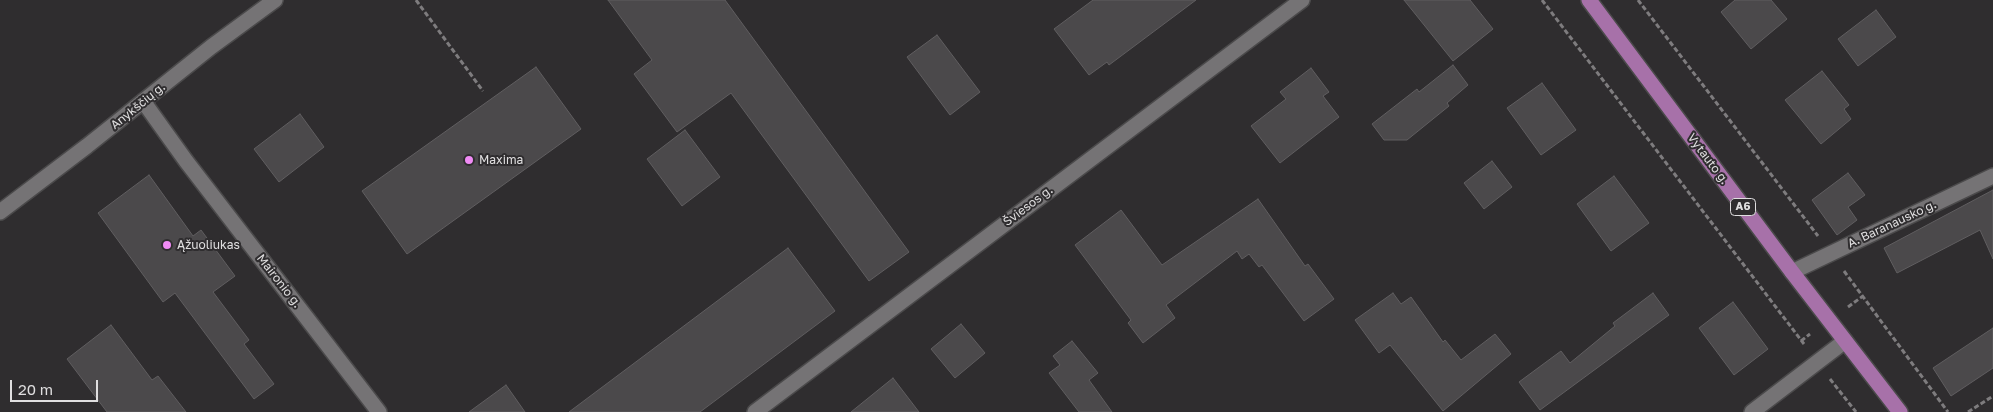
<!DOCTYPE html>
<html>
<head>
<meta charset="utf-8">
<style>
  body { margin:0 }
  #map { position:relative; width:1993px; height:412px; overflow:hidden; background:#2f2d2f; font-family:"Golos Text",sans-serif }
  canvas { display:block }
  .scale { position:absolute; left:10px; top:380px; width:88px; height:22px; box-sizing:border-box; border:2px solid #e0dfe0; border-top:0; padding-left:6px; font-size:15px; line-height:18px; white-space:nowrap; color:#e0dfe0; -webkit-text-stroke:4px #2f2d2f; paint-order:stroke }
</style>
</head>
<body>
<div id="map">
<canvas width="1993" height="412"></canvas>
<div class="scale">20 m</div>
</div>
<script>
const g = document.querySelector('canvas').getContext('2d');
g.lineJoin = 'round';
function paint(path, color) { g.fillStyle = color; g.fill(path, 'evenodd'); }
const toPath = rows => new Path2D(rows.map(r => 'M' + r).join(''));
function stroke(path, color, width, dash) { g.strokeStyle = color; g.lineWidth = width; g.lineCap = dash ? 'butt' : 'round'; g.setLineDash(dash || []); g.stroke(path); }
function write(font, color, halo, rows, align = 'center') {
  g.font = font + ' "Golos Text",sans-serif'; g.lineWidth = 4; g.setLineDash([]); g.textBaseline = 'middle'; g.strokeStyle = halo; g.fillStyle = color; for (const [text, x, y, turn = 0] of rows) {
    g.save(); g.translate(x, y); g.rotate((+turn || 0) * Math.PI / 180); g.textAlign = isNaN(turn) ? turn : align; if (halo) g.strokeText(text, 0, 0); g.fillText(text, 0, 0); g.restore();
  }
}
const building = toPath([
  [608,0,725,0,909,252,869,281,731,93,677,132,634,74,652,60,608,0],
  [1093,0,1196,0,1109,65,1107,62,1089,75,1054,29,1093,0],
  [1404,0,1470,0,1493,29,1453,61,1404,0],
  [1735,0,1771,0,1787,19,1751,49,1721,12,1735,0],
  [1876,10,1896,37,1858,66,1838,39,1876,10],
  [937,35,980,92,950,115,907,57,937,35],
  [1453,65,1468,85,1447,103,1449,106,1407,140,1384,140,1372,124,1417,89,1419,92,1453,65],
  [536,67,581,129,407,254,362,191,536,67],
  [1311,68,1329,92,1323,96,1339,117,1280,163,1251,126,1286,99,1280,92,1311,68],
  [1822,71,1849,105,1844,109,1851,119,1821,144,1785,100,1822,71],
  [1542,83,1576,130,1541,155,1507,108,1542,83],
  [300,114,324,147,279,182,254,149,300,114],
  [685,130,720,177,682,206,647,159,685,130],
  [1492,161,1512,187,1484,209,1464,183,1492,161],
  [1848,173,1865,195,1848,207,1857,220,1837,235,1812,200,1848,173],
  [149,175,193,236,201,230,235,276,213,292,249,340,244,344,274,384,254,399,175,293,163,302,98,213,149,175],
  [1614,176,1649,223,1611,251,1577,204,1614,176],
  [1993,190,1993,259,1980,230,1897,273,1884,248,1993,190],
  [1258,199,1305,266,1308,264,1334,299,1304,321,1262,265,1259,267,1249,254,1242,259,1237,251,1166,305,1175,318,1143,343,1128,323,1131,320,1075,245,1121,210,1162,265,1258,199],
  [788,248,835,311,700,412,569,412,788,248],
  [1393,293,1401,304,1411,297,1443,342,1445,340,1461,360,1495,334,1511,354,1443,411,1390,345,1379,353,1355,320,1393,293],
  [1653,293,1669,315,1540,410,1519,382,1561,351,1570,363,1615,326,1613,323,1653,293],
  [1733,302,1768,349,1734,375,1699,328,1733,302],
  [961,324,985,353,955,378,931,349,961,324],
  [111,325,152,380,158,376,186,412,107,412,67,359,111,325],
  [1993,328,1993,368,1951,396,1933,368,1993,328],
  [1072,341,1098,373,1089,380,1112,412,1079,412,1049,373,1060,365,1053,356,1072,341],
  [893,378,919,412,851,412,893,378],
  [506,385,525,412,469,412,506,385]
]);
const path = toPath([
  [416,0,483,91],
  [1542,0,1804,344],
  [1638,0,1818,236],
  [1844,271,1948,412],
  [1848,307,1863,296],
  [1801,341,1810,334],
  [1830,379,1856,412],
  [1968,412,1993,396]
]);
const minor = toPath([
  [143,101,186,161,379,412],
  [0,212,87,146,211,47,275,0],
  [1792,272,1993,176],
  [755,412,1302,0],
  [1752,412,1845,341]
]);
const major = toPath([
  [1589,0,1792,272,1900,412]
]);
const markers = [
  [469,160,5,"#f08bf5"],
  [167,245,5,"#f08bf5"]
];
const shields = [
  [1743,207,25]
];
const shieldNames = [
  ["A6",1743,207]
];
const streetNames = [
  ["Anykščių g.",138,106,-39],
  ["Vytauto g.",1708,159,53],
  ["Šviesos g.",1028,206,-37],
  ["A. Baranausko g.",1892,224,-25],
  ["Maironio g.",279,281,52]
];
const poiNames = [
  ["Maxima",479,160],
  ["Ąžuoliukas",177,245]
];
paint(building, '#4b494b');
stroke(building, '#605e60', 1);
stroke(minor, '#4b4a4b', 18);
stroke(major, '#4b4a4b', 18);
stroke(path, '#7e7c7e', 3, [5, 2.5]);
stroke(minor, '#757375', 15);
stroke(major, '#a771a9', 15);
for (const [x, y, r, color] of markers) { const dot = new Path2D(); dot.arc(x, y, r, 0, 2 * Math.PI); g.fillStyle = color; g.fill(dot); stroke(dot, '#2f2d2f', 2); }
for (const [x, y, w] of shields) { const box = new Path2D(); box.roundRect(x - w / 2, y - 8.5, w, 17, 4); g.fillStyle = '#2f2d2f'; g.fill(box); stroke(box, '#e0dfe0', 1); }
write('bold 11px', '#e0dfe0', null, shieldNames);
write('12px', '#e0dfe0', '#2f2d2f', streetNames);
write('12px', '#e0dfe0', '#2f2d2f', poiNames, 'left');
</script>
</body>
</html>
